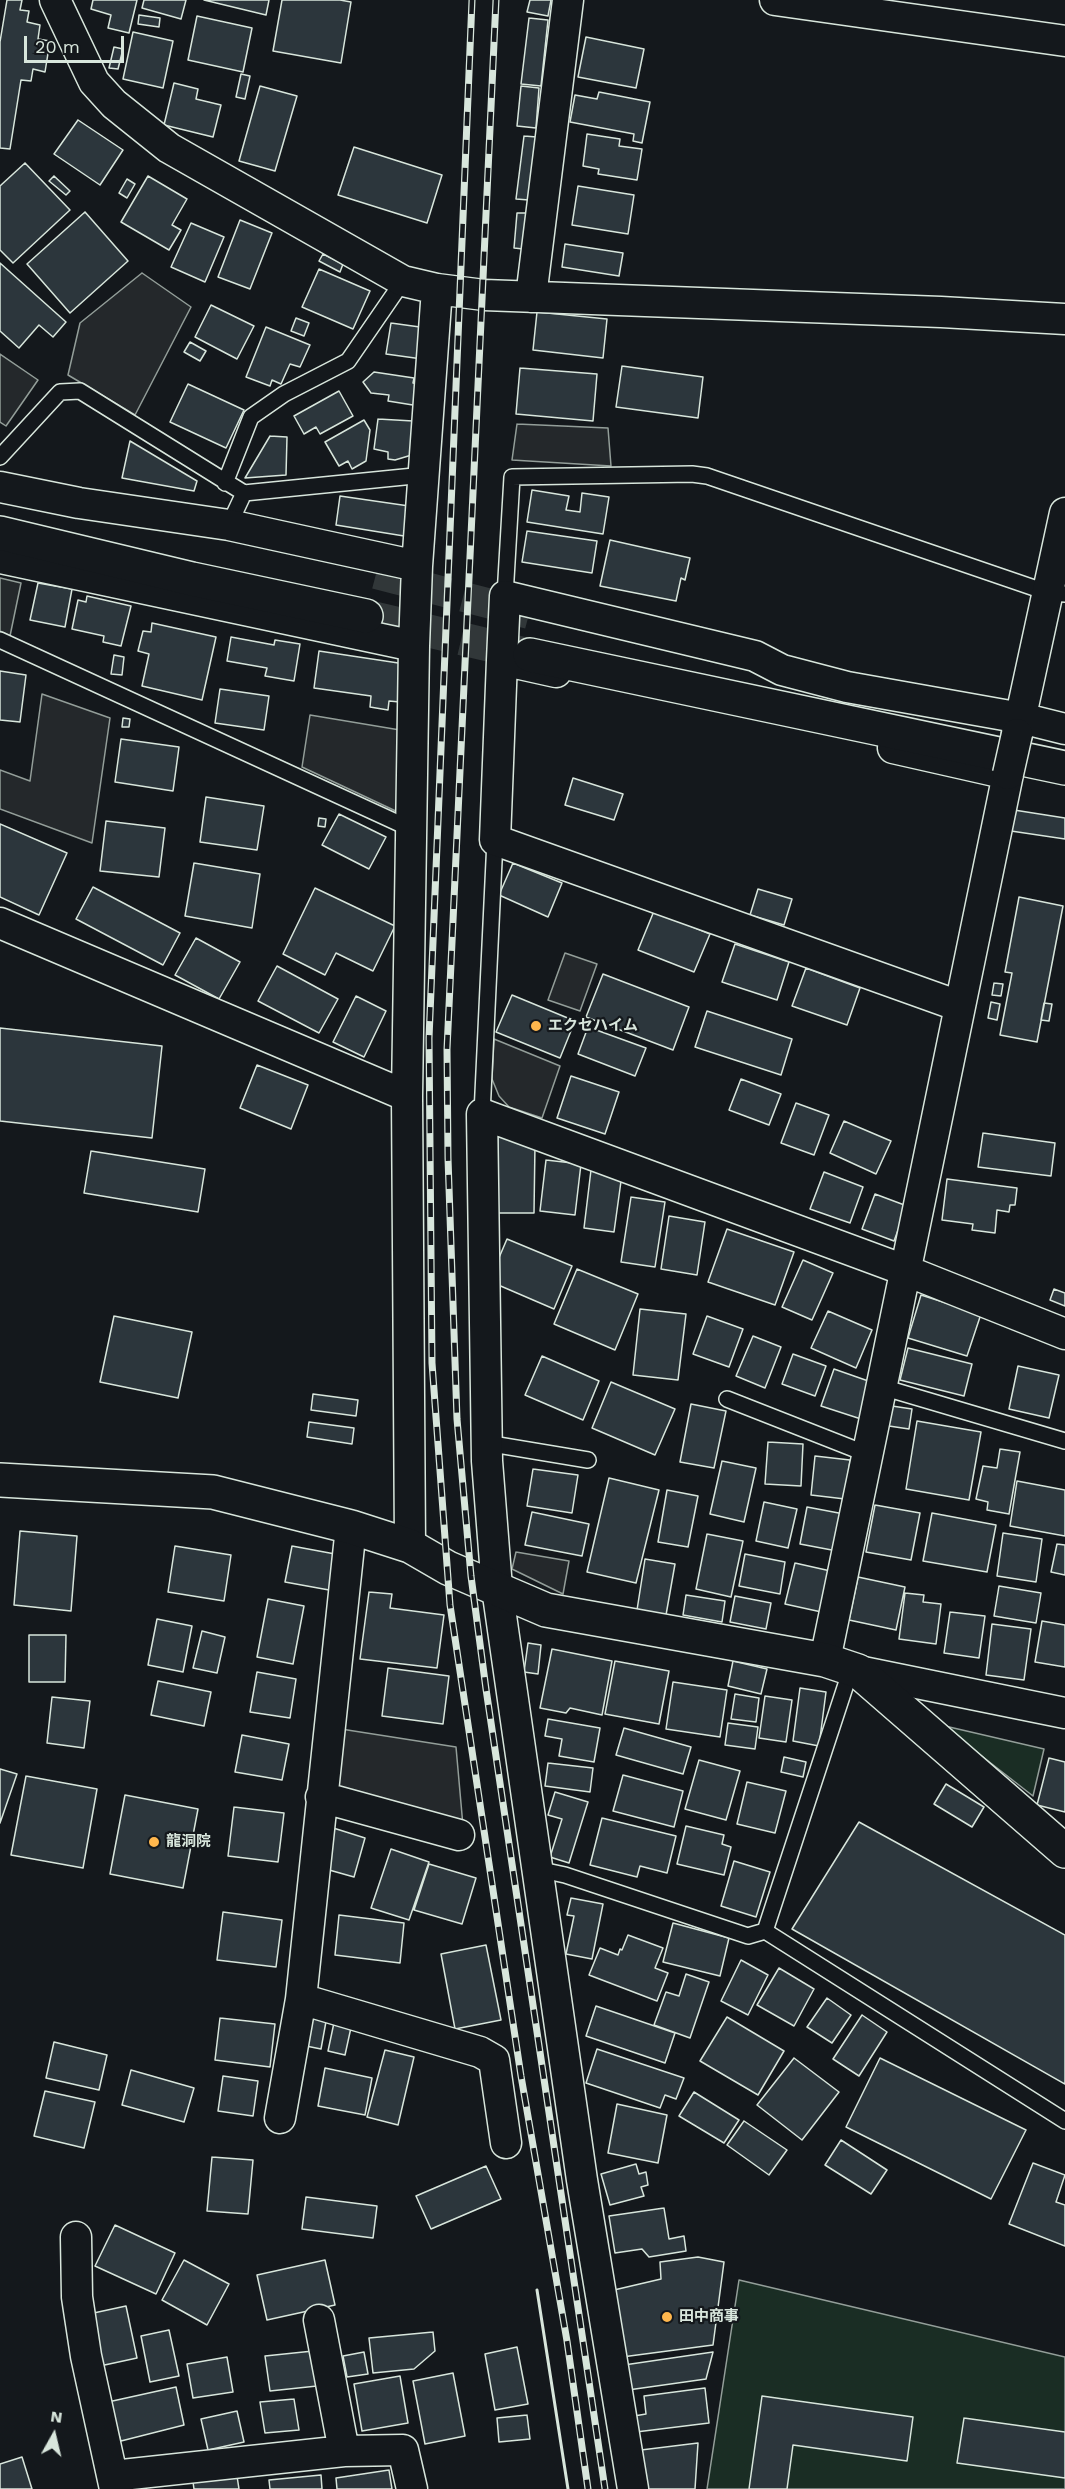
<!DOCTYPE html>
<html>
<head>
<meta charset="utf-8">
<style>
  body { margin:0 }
  #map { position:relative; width:1065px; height:2489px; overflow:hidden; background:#14181c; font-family:"Work Sans",sans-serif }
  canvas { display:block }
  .north { position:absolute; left:24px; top:2405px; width:60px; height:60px; -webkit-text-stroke:4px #14181c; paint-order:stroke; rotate:8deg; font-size:16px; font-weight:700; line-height:24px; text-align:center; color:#d8e6dc }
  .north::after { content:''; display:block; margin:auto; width:21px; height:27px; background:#d8e6dc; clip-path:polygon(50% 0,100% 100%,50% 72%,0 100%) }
  .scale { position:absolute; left:24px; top:36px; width:100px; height:27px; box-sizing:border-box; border:3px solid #d8e6dc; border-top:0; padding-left:8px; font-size:18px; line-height:21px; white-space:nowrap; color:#d8e6dc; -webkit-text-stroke:4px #14181c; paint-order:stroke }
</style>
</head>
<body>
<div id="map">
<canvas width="1065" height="2489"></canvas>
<div class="north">N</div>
<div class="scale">20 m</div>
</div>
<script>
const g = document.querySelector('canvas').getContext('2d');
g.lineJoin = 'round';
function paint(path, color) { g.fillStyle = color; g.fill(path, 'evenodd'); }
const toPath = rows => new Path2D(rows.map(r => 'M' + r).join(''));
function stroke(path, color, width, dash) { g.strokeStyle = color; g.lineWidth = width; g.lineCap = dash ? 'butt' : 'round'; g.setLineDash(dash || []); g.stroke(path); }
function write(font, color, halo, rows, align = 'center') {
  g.font = font + ' "Work Sans","Noto Sans JP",sans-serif'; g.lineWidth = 4.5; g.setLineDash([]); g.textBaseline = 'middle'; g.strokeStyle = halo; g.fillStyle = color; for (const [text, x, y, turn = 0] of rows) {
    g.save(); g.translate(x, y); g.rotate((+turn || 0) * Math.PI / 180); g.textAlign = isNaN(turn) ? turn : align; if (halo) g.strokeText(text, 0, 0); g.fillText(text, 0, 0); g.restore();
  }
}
const green = toPath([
  [945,1726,1044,1749,1033,1796,965,1743,945,1726],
  [739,2280,1065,2357,1065,2489,707,2489,739,2280]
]);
const parking = toPath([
  [142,273,191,307,135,415,68,375,80,323,142,273],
  [0,354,38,380,6,426,0,422,0,354],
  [517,424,608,428,611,466,512,460,517,424],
  [0,578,21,583,10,636,0,631,0,578],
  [42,694,110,718,92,843,0,809,0,770,30,781,42,694],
  [310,715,412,732,400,813,302,767,310,715],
  [565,953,597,964,580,1011,548,1000,565,953],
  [494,1039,560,1066,542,1118,509,1107,499,1096,492,1079,494,1039],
  [516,1552,569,1561,563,1594,512,1569,516,1552],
  [341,1729,456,1747,463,1826,335,1788,341,1729]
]);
const building = toPath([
  [7,0,22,0,20,10,29,11,27,22,40,25,38,39,50,41,45,72,33,69,31,81,21,80,10,149,0,148,0,42,7,0],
  [93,0,137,0,129,33,108,28,111,15,91,9,93,0],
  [144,0,186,0,181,19,142,8,144,0],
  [204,0,269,0,266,15,204,0],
  [282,0,340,0,351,2,341,63,273,51,282,0],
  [530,0,551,0,548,16,527,12,530,0],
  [139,15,160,18,159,27,138,24,139,15],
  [197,16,252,28,243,72,188,60,197,16],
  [529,18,548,20,541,86,521,84,529,18],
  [133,32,173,41,163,88,123,79,133,32],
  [586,37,644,49,636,88,578,77,586,37],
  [114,47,123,49,118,69,109,68,114,47],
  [241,74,250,76,245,99,236,97,241,74],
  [174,83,198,89,196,99,221,105,213,137,164,125,174,83],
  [260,86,297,96,275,171,239,161,260,86],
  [521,86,539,88,536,128,517,126,521,86],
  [599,92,650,102,642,143,633,141,634,134,570,122,575,95,597,99,599,92],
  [78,120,123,150,100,185,54,154,78,120],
  [587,134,620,139,619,146,642,149,637,180,598,174,599,169,583,166,587,134],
  [524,136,537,137,529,200,516,199,524,136],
  [354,147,442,175,427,223,338,195,354,147],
  [25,163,70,210,13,263,0,250,0,186,25,163],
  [54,176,70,191,66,195,49,181,54,176],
  [148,176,187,199,172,225,181,230,169,250,121,222,148,176],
  [127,179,135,184,127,198,119,193,127,179],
  [578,186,634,195,628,234,572,225,578,186],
  [85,212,128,261,70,313,27,264,85,212],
  [517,213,526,213,523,249,514,248,517,213],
  [240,220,272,233,250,289,218,277,240,220],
  [191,223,224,237,205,282,171,267,191,223],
  [565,244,623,253,619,276,562,267,565,244],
  [323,254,343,264,340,272,319,261,323,254],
  [0,263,66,322,53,337,39,325,19,348,0,331,0,263],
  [319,269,370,291,353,329,302,307,319,269],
  [211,305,254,326,237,359,195,337,211,305],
  [537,312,607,319,603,358,533,350,537,312],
  [296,318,309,323,304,336,291,331,296,318],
  [391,323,427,328,422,359,386,354,391,323],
  [266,327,310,345,300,367,290,364,281,384,272,380,270,386,246,377,266,327],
  [190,342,206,351,200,361,184,352,190,342],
  [622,366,703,377,698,418,616,407,622,366],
  [520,368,597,374,593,421,516,414,520,368],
  [374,372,414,378,413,383,422,385,419,406,388,401,389,395,371,393,363,382,374,372],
  [188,384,244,410,226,448,170,422,188,384],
  [339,391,353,416,320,434,316,427,304,434,294,416,339,391],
  [378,419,413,421,415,454,395,460,388,459,388,452,374,449,378,419],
  [364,420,370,430,366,461,352,469,348,461,339,466,325,442,364,420],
  [270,436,287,437,286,475,245,478,270,436],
  [130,441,197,481,194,491,122,478,130,441],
  [532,490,569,496,566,510,580,512,582,493,609,497,603,534,527,522,532,490],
  [340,496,409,506,404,536,336,525,340,496],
  [527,531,597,541,592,573,522,562,527,531],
  [610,540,690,558,685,580,681,578,676,601,600,586,610,540],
  [38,583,72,589,65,627,30,620,38,583],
  [87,596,131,606,121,646,103,642,104,636,72,629,78,600,86,602,87,596],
  [152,623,216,637,202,700,142,686,149,654,138,651,143,631,151,632,152,623],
  [231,637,274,645,275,640,300,644,294,681,265,676,267,668,227,661,231,637],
  [319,651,405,664,400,702,389,701,388,710,370,707,371,696,314,688,319,651],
  [114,655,124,657,122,675,111,674,114,655],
  [0,671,26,675,20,722,0,720,0,671],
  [220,689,269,696,264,730,215,723,220,689],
  [123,718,130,719,129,727,122,727,123,718],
  [121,739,179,747,173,791,115,782,121,739],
  [573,778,623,794,614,820,565,805,573,778],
  [206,797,264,806,257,850,200,842,206,797],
  [1014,810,1065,818,1065,839,1011,831,1014,810],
  [339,814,386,837,369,869,322,845,339,814],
  [319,818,326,819,325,827,318,826,319,818],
  [106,821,165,828,159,877,100,871,106,821],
  [0,824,67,853,39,915,0,897,0,824],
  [194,863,260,874,252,928,185,916,194,863],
  [513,863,562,883,548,917,499,895,513,863],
  [93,887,180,933,163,965,76,919,93,887],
  [315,888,395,926,373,971,336,953,325,975,283,954,315,888],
  [758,889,792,899,784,925,750,915,758,889],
  [1019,897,1063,906,1037,1042,1000,1035,1012,973,1005,972,1019,897],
  [654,911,710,934,694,972,638,950,654,911],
  [196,938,240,962,219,999,175,975,196,938],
  [735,944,789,962,777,1000,722,982,735,944],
  [277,966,338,999,319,1033,258,1001,277,966],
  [806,968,860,988,847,1025,792,1006,806,968],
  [603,974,689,1007,673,1050,586,1017,603,974],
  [994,983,1003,984,1001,996,992,995,994,983],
  [512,995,575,1021,560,1058,496,1032,512,995],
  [356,996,386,1011,364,1057,333,1042,356,996],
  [991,1002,1000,1004,997,1020,988,1018,991,1002],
  [1044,1003,1052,1004,1049,1021,1041,1020,1044,1003],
  [707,1011,792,1039,781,1075,695,1047,707,1011],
  [588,1027,646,1048,635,1076,578,1054,588,1027],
  [0,1028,162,1046,152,1138,0,1121,0,1028],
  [257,1065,308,1085,291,1129,240,1108,257,1065],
  [571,1076,619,1092,605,1134,557,1118,571,1076],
  [741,1079,781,1094,769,1125,729,1110,741,1079],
  [796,1103,829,1115,814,1155,781,1143,796,1103],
  [844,1121,891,1141,876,1174,830,1153,844,1121],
  [498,1132,535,1144,534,1213,496,1213,498,1132],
  [983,1133,1055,1143,1051,1176,978,1167,983,1133],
  [91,1151,205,1169,198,1212,84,1193,91,1151],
  [546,1160,581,1164,575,1215,540,1211,546,1160],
  [591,1170,622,1174,614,1232,584,1228,591,1170],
  [824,1172,863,1187,850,1223,810,1209,824,1172],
  [947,1179,1017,1188,1015,1205,1010,1205,1009,1212,997,1210,995,1233,972,1230,973,1224,942,1220,947,1179],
  [875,1194,907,1206,894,1241,862,1229,875,1194],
  [631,1197,665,1202,655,1267,621,1262,631,1197],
  [669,1216,705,1222,697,1275,661,1269,669,1216],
  [727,1229,794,1252,775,1305,708,1282,727,1229],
  [507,1239,572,1266,554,1309,489,1281,507,1239],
  [803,1260,833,1273,812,1320,782,1307,803,1260],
  [577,1269,638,1294,615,1350,554,1324,577,1269],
  [1054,1289,1065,1293,1065,1306,1050,1300,1054,1289],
  [921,1295,981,1314,967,1356,908,1338,921,1295],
  [640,1309,686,1314,678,1380,633,1375,640,1309],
  [828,1311,872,1330,856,1368,811,1348,828,1311],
  [114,1316,192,1332,178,1398,100,1382,114,1316],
  [707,1316,743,1329,729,1367,693,1354,707,1316],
  [753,1336,781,1347,765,1388,736,1376,753,1336],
  [908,1348,972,1364,964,1396,900,1380,908,1348],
  [793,1354,826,1366,815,1396,782,1384,793,1354],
  [542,1356,599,1381,583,1420,525,1395,542,1356],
  [1018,1366,1059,1375,1049,1418,1009,1409,1018,1366],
  [834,1369,874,1383,861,1419,821,1406,834,1369],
  [611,1382,675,1409,655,1455,592,1428,611,1382],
  [313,1394,358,1400,356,1416,311,1410,313,1394],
  [691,1404,726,1411,714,1468,680,1462,691,1404],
  [892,1406,912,1409,909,1429,889,1426,892,1406],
  [917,1421,981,1432,969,1500,906,1489,917,1421],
  [309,1422,354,1428,352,1444,307,1437,309,1422],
  [768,1442,803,1444,801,1486,765,1484,768,1442],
  [1000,1449,1020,1452,1009,1514,987,1510,988,1502,976,1499,983,1466,997,1468,1000,1449],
  [815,1456,850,1460,845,1499,811,1495,815,1456],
  [722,1461,756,1468,744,1522,710,1514,722,1461],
  [533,1469,578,1475,572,1513,527,1506,533,1469],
  [609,1478,659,1490,636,1583,587,1572,609,1478],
  [1017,1481,1065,1490,1065,1536,1010,1526,1017,1481],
  [667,1490,698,1496,688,1547,658,1542,667,1490],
  [764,1502,797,1509,788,1548,756,1541,764,1502],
  [875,1505,920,1513,911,1560,866,1552,875,1505],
  [807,1507,844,1514,837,1551,800,1544,807,1507],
  [532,1512,589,1524,582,1556,525,1545,532,1512],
  [932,1513,996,1525,987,1572,923,1561,932,1513],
  [20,1531,77,1536,71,1611,14,1605,20,1531],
  [1003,1533,1042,1539,1036,1582,997,1576,1003,1533],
  [707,1534,743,1541,731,1597,696,1589,707,1534],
  [1057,1544,1065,1545,1065,1575,1051,1572,1057,1544],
  [175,1546,231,1555,224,1601,168,1592,175,1546],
  [292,1546,335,1554,329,1590,285,1582,292,1546],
  [745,1554,785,1562,780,1594,739,1586,745,1554],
  [645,1559,675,1564,666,1615,637,1610,645,1559],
  [795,1563,835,1572,826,1613,785,1604,795,1563],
  [858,1577,905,1587,896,1630,849,1620,858,1577],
  [999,1586,1041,1593,1036,1623,994,1616,999,1586],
  [369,1592,392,1594,390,1608,444,1615,437,1668,360,1659,369,1592],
  [905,1593,924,1595,923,1602,941,1604,936,1644,899,1639,905,1593],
  [686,1595,725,1601,722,1622,683,1615,686,1595],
  [735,1596,771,1603,766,1629,730,1622,735,1596],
  [268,1599,304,1606,293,1664,257,1657,268,1599],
  [950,1612,985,1616,979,1658,944,1653,950,1612],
  [157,1619,192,1626,183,1672,148,1665,157,1619],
  [1042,1621,1065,1625,1065,1667,1035,1662,1042,1621],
  [992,1624,1031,1629,1024,1680,986,1675,992,1624],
  [202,1631,225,1637,217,1673,193,1668,202,1631],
  [29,1635,66,1635,65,1682,29,1682,29,1635],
  [528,1643,541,1645,538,1674,524,1672,528,1643],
  [552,1649,612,1661,602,1715,570,1708,566,1713,540,1708,552,1649],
  [615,1661,669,1671,659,1724,605,1714,615,1661],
  [733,1661,767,1669,761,1694,728,1686,733,1661],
  [388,1668,449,1676,443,1724,382,1716,388,1668],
  [257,1672,296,1679,290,1718,250,1712,257,1672],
  [158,1681,211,1692,204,1726,151,1715,158,1681],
  [673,1682,727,1690,720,1737,666,1729,673,1682],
  [800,1688,826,1692,819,1746,793,1741,800,1688],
  [735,1694,759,1698,756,1722,731,1719,735,1694],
  [765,1696,792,1700,786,1742,759,1738,765,1696],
  [52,1697,90,1701,84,1748,47,1743,52,1697],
  [548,1719,600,1728,594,1762,559,1756,562,1739,545,1736,548,1719],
  [728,1723,758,1727,755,1749,725,1745,728,1723],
  [624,1728,691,1747,683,1774,616,1755,624,1728],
  [242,1735,289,1744,282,1780,235,1772,242,1735],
  [784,1757,806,1762,803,1777,781,1772,784,1757],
  [1049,1758,1065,1762,1065,1812,1037,1805,1049,1758],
  [699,1760,740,1771,726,1820,685,1809,699,1760],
  [548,1763,593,1768,590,1792,545,1786,548,1763],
  [0,1769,17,1774,0,1823,0,1769],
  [623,1775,683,1791,674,1827,613,1811,623,1775],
  [26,1776,97,1789,83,1868,11,1855,26,1776],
  [747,1782,786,1791,775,1833,737,1824,747,1782],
  [946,1784,984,1807,972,1827,934,1804,946,1784],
  [555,1792,588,1802,569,1863,550,1857,562,1819,548,1815,555,1792],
  [125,1795,198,1809,183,1888,110,1874,125,1795],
  [234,1807,284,1813,278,1862,228,1856,234,1807],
  [602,1818,676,1836,667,1873,640,1866,637,1877,590,1865,602,1818],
  [859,1822,1065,1935,1065,2084,792,1929,859,1822],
  [327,1826,365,1838,354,1877,315,1866,327,1826],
  [686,1826,724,1835,722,1844,731,1847,724,1875,677,1864,686,1826],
  [391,1849,429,1862,409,1920,371,1908,391,1849],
  [734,1861,770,1872,756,1917,721,1906,734,1861],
  [429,1864,476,1878,462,1924,414,1910,429,1864],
  [571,1898,603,1904,592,1959,566,1954,574,1916,567,1915,571,1898],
  [223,1912,282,1920,276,1967,217,1960,223,1912],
  [339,1915,404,1923,400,1963,335,1955,339,1915],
  [673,1923,729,1938,720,1976,663,1962,673,1923],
  [628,1935,663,1948,655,1968,668,1973,657,2001,589,1975,600,1948,618,1955,620,1949,622,1950,628,1935],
  [486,1945,501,2020,455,2029,441,1954,486,1945],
  [741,1960,768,1975,748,2015,721,2001,741,1960],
  [779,1968,814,1989,794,2026,757,2005,779,1968],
  [686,1974,709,1982,690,2038,654,2025,666,1992,679,1996,686,1974],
  [827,1998,851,2015,832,2043,807,2027,827,1998],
  [596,2006,675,2033,665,2063,586,2036,596,2006],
  [303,2011,327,2016,321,2049,296,2044,303,2011],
  [862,2015,887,2032,859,2076,833,2059,862,2015],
  [727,2017,784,2051,758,2095,700,2061,727,2017],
  [220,2018,275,2024,270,2067,215,2060,220,2018],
  [335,2018,352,2023,345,2055,328,2051,335,2018],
  [54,2042,107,2055,99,2090,46,2078,54,2042],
  [597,2049,684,2078,676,2099,665,2095,660,2108,586,2083,597,2049],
  [385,2050,414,2057,398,2125,367,2117,385,2050],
  [794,2058,839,2092,802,2140,757,2105,794,2058],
  [880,2058,1026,2130,991,2199,846,2127,880,2058],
  [325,2068,372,2078,365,2115,318,2106,325,2068],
  [131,2070,194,2088,184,2122,122,2105,131,2070],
  [223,2076,258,2081,253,2116,218,2111,223,2076],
  [45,2091,95,2102,84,2148,34,2136,45,2091],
  [694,2092,739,2120,724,2143,679,2116,694,2092],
  [617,2104,667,2115,658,2163,608,2153,617,2104],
  [744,2121,787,2150,769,2175,727,2145,744,2121],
  [841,2140,887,2170,871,2194,825,2165,841,2140],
  [212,2157,253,2160,248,2214,207,2211,212,2157],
  [1033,2163,1065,2175,1056,2202,1065,2205,1065,2246,1009,2224,1033,2163],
  [636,2164,639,2174,646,2172,648,2185,641,2187,644,2196,610,2205,601,2174,636,2164],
  [486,2166,501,2199,431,2229,416,2196,486,2166],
  [306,2197,377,2206,373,2238,302,2229,306,2197],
  [664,2208,669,2239,684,2236,686,2251,649,2257,642,2249,615,2253,609,2216,664,2208],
  [115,2225,175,2253,156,2294,95,2266,115,2225],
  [698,2257,724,2262,713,2345,622,2357,614,2290,661,2279,660,2262,698,2257],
  [184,2260,229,2284,207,2325,162,2300,184,2260],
  [325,2260,335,2305,267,2320,257,2275,325,2260],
  [126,2306,137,2358,100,2366,89,2314,126,2306],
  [169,2330,179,2376,150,2382,141,2336,169,2330],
  [433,2332,435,2351,414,2369,373,2373,369,2338,433,2332],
  [517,2347,528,2404,495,2410,485,2354,517,2347],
  [313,2351,317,2386,270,2391,265,2356,313,2351],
  [364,2352,368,2374,347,2377,343,2356,364,2352],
  [713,2352,706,2379,628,2390,624,2365,713,2352],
  [227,2357,233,2392,193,2398,187,2364,227,2357],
  [453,2373,465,2436,425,2444,413,2381,453,2373],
  [400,2376,408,2423,362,2431,354,2384,400,2376],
  [176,2387,184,2425,121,2441,108,2402,176,2387],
  [705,2388,709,2423,636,2432,634,2416,646,2414,644,2396,705,2388],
  [762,2396,913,2417,907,2461,793,2445,787,2489,749,2489,762,2396],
  [294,2399,299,2430,265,2433,260,2402,294,2399],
  [237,2411,244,2442,208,2450,201,2419,237,2411],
  [527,2415,530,2439,499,2442,497,2418,527,2415],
  [964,2418,1065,2432,1065,2478,957,2463,964,2418],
  [698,2443,695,2489,648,2489,641,2450,698,2443],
  [22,2457,32,2489,0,2489,0,2464,22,2457],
  [389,2470,392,2489,337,2489,336,2478,389,2470],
  [321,2475,322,2489,270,2489,269,2480,321,2475],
  [237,2476,239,2489,194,2489,193,2482,237,2476]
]);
const streetTunnel = toPath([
  [376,574,529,614]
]);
const secondaryTunnel = toPath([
  [366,616,530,655]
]);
const lane = toPath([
  [0,457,60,392,80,391,244,493],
  [225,483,251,417,284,394,348,361,403,281],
  [229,525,244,493,424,475],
  [505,596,512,477,692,474,707,476,1049,593,1065,594],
  [0,640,411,829],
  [482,1114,495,840],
  [882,1387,1065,1441],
  [727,1399,867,1454],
  [486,1443,588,1460],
  [537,1869,565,1875,748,1936,765,1931,1065,2121],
  [765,1931,851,1669]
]);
const street = toPath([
  [55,0,94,82,114,104,169,148,403,281,437,289,484,295,941,312,1065,319],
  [775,0,1065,41],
  [531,297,568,0],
  [0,487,79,503,229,525,417,566,414,646,407,1096,410,1546],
  [0,558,414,646],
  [417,566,437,289],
  [502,660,495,840,959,1006],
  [556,672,502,660,505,596,755,656,782,670,847,687,1021,718,1065,729],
  [1017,734,1065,513],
  [0,923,407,1096],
  [825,1660,1008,774,893,748],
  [858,1671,1065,1713],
  [321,1797,459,1835],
  [301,1999,480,2052,494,2060,506,2143],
  [280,2118,301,1999,351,1527],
  [76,2237,77,2297,86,2356,115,2489],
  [319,2320,344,2451],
  [113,2476,344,2451,403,2450,412,2489],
  [633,2489,582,2180,497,1588,487,1461,482,1114,907,1271,1065,1334]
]);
const secondary = toPath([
  [0,533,192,579,366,616],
  [530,655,1065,768],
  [0,1480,213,1492,351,1527,410,1546,448,1568,546,1610,825,1660,858,1671,1065,1851]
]);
const rail = toPath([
  [472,0,429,1038,432,1363,450,1605,521,2076,567,2341,588,2489],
  [496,0,447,1049,448,1158,457,1419,471,1576,486,1689,605,2489]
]);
const streetBridge = toPath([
  [1008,774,1017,734]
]);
const wall = toPath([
  [537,2290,568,2489]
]);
const markers = [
  [536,1026,6,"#ffb74d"],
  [154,1842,6,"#ffb74d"],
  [667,2317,6,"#ffb74d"]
];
const poiNames = [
  ["エクセハイム",548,1026],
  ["龍洞院",166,1842],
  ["田中商事",679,2317]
];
paint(green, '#1a2d24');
stroke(green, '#939e99', 1.5);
paint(parking, '#24282b');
stroke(parking, '#939e99', 1.5);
paint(building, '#2c363c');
stroke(building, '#d8e6dc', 1.5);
stroke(streetTunnel, '#313739', 30, [30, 15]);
stroke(secondaryTunnel, '#313739', 33, [33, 16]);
stroke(lane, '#d8e6dc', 18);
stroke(street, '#d8e6dc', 33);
stroke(secondary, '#d8e6dc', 36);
stroke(lane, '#14181c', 15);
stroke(street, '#14181c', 30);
stroke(secondary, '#14181c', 33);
stroke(rail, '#d8e6dc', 7);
stroke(rail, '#14181c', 4.5, [14]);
stroke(streetBridge, '#d8e6dc', 33, []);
stroke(streetBridge, '#14181c', 30);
stroke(wall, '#d8e6dc', 3);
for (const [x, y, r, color] of markers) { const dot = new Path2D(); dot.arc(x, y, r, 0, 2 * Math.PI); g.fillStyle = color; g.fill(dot); stroke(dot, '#14181c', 2); }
write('bold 15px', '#d8e6dc', '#14181c', poiNames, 'left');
</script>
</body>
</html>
